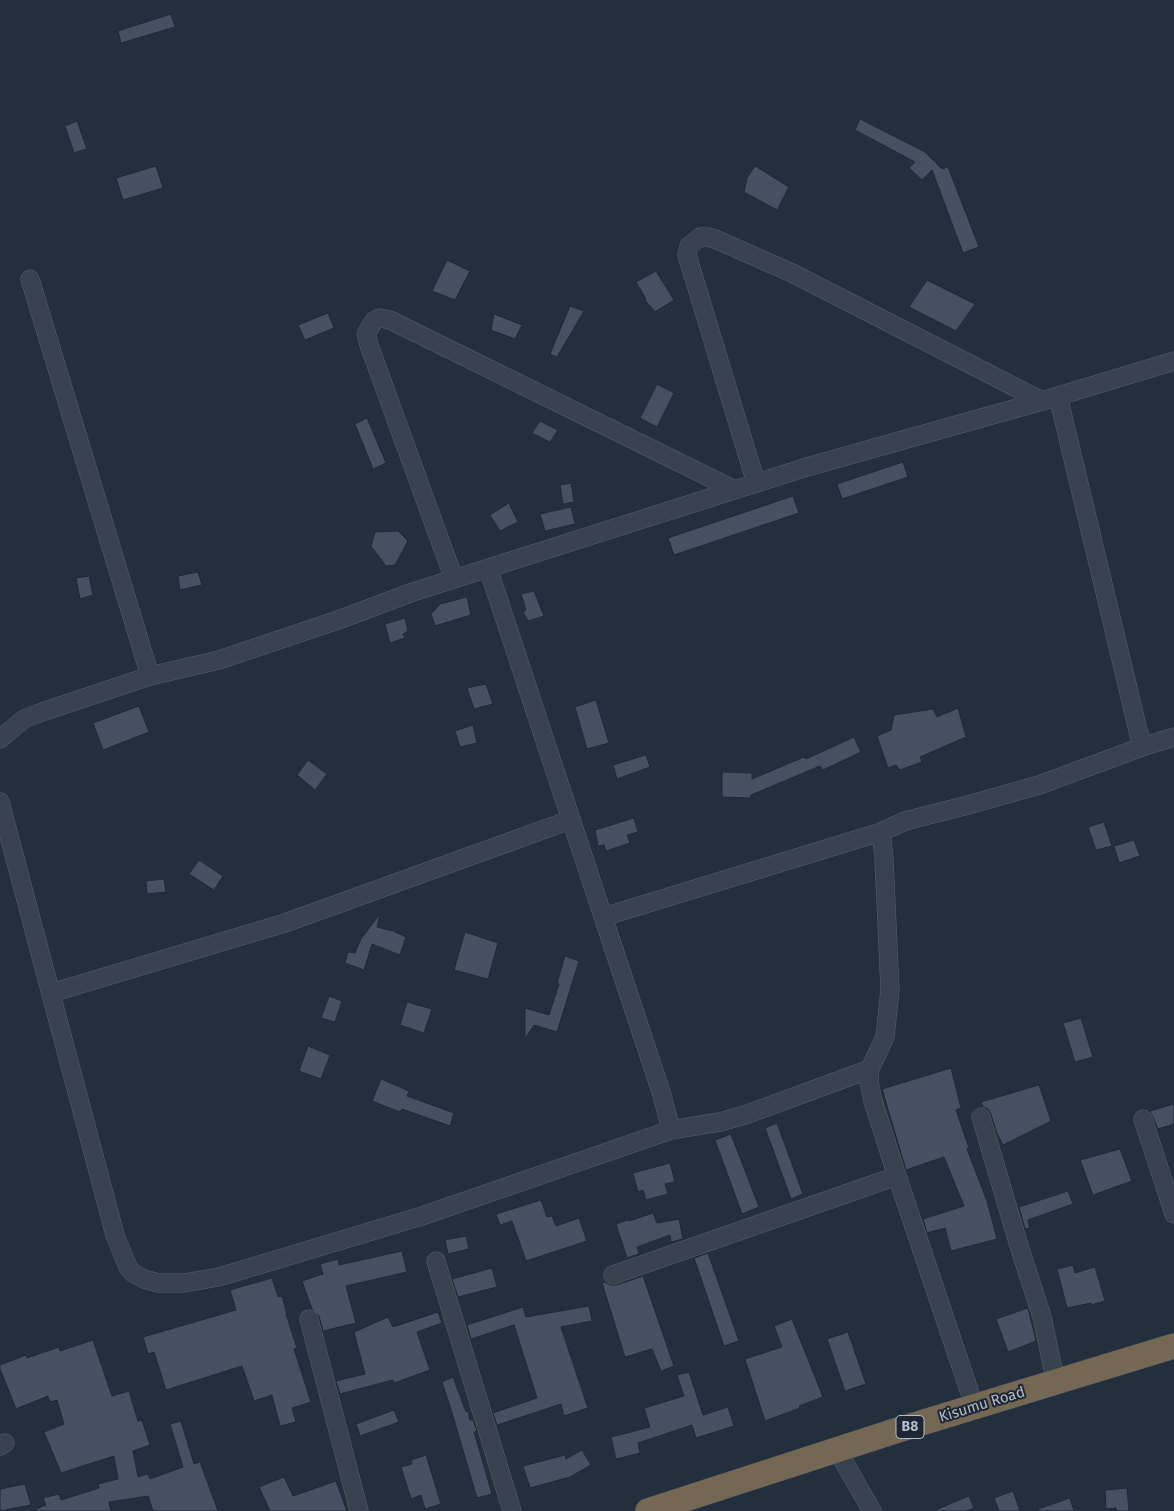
<!DOCTYPE html>
<html>
<head>
<meta charset="utf-8">
<style>
  body { margin:0 }
  canvas { display:block; background:#242f3e }
</style>
</head>
<body>
<canvas width="1174" height="1511"></canvas>
<script>
const g = document.querySelector('canvas').getContext('2d');
g.lineJoin = 'round';
function paint(path, color) { g.fillStyle = color; g.fill(path, 'evenodd'); }
const toPath = rows => new Path2D(rows.map(r => 'M' + r).join(''));
function stroke(path, color, width, dash) { g.strokeStyle = color; g.lineWidth = width; g.lineCap = dash ? 'butt' : 'round'; g.setLineDash(dash || []); g.stroke(path); }
function write(font, color, halo, rows, align = 'center') {
  g.font = font + ' "Fira Sans",sans-serif'; g.lineWidth = 4; g.setLineDash([]); g.textBaseline = 'middle'; g.strokeStyle = halo; g.fillStyle = color; for (const [text, x, y, turn = 0] of rows) {
    g.save(); g.translate(x, y); g.rotate((+turn || 0) * Math.PI / 180); g.textAlign = isNaN(turn) ? turn : align; if (halo) g.strokeText(text, 0, 0); g.fillText(text, 0, 0); g.restore();
  }
}
const building = toPath([
  [171,14,175,27,121,43,118,31,171,14],
  [860,119,925,152,942,169,948,167,979,247,963,253,932,170,922,180,909,168,915,162,855,130,860,119],
  [77,121,87,149,74,153,65,126,77,121],
  [156,166,163,188,123,200,116,178,156,166],
  [755,166,789,187,777,210,744,192,747,178,755,166],
  [447,260,470,271,455,300,432,291,447,260],
  [656,271,674,300,655,312,645,300,646,299,636,282,656,271],
  [927,280,975,304,956,331,909,307,927,280],
  [570,306,584,311,557,357,550,354,570,306],
  [328,313,334,328,305,340,298,325,328,313],
  [494,314,522,325,515,339,491,330,494,314],
  [657,384,674,393,657,427,640,418,657,384],
  [367,418,386,463,373,469,355,424,367,418],
  [540,421,558,430,550,442,532,433,540,421],
  [903,462,908,477,842,499,837,484,903,462],
  [571,483,574,502,563,504,560,485,571,483],
  [793,496,799,513,674,555,668,538,793,496],
  [509,503,518,522,500,531,490,515,509,503],
  [571,507,575,524,545,531,540,514,571,507],
  [398,531,408,541,395,565,386,566,371,546,375,532,398,531],
  [198,572,202,585,180,590,178,576,198,572],
  [89,576,93,595,80,599,76,578,89,576],
  [534,591,544,616,528,621,523,612,526,610,521,594,534,591],
  [467,597,471,615,435,626,431,614,440,604,467,597],
  [405,618,408,631,403,634,405,638,390,643,385,624,405,618],
  [486,684,493,704,474,709,467,688,486,684],
  [596,700,609,743,587,749,575,707,596,700],
  [139,706,149,732,103,750,93,723,139,706],
  [958,708,966,737,920,757,922,762,900,770,896,765,888,768,877,736,891,730,894,715,933,709,937,717,958,708],
  [473,725,477,743,460,747,455,731,473,725],
  [854,737,861,752,823,770,820,766,751,795,751,798,722,797,722,772,752,773,752,779,804,757,806,759,854,737],
  [646,755,650,767,617,779,613,765,646,755],
  [308,760,327,774,315,790,297,775,308,760],
  [634,818,638,832,627,835,630,843,606,851,604,845,598,846,595,830,634,818],
  [1104,822,1112,846,1096,850,1088,827,1104,822],
  [1134,840,1140,856,1119,863,1114,846,1134,840],
  [199,860,223,876,214,890,189,874,199,860],
  [164,879,166,892,147,894,146,881,164,879],
  [380,914,377,927,393,931,406,937,400,955,372,944,364,970,345,963,348,952,355,953,361,939,380,914],
  [465,932,498,943,488,979,454,970,465,932],
  [565,956,579,961,557,1032,534,1025,525,1039,525,1008,549,1015,559,984,557,983,565,956],
  [329,996,342,1001,335,1022,321,1018,329,996],
  [407,1002,432,1009,424,1033,400,1025,407,1002],
  [1081,1018,1093,1057,1075,1062,1063,1023,1081,1018],
  [308,1046,330,1055,321,1079,299,1071,308,1046],
  [951,1068,961,1108,956,1110,969,1148,967,1149,987,1201,997,1239,951,1251,945,1228,927,1233,923,1219,964,1206,944,1157,906,1170,882,1089,951,1068],
  [381,1079,409,1091,407,1096,454,1113,450,1126,402,1109,400,1112,372,1101,381,1079],
  [1039,1085,1051,1121,1003,1145,996,1131,991,1114,988,1109,983,1107,981,1102,1039,1085],
  [1174,1104,1174,1124,1158,1129,1150,1111,1174,1104],
  [777,1123,803,1194,791,1199,765,1128,777,1123],
  [731,1134,759,1207,742,1214,715,1140,731,1134],
  [1120,1149,1132,1181,1093,1195,1080,1160,1120,1149],
  [670,1163,675,1182,665,1184,668,1194,646,1200,643,1190,638,1192,633,1173,670,1163],
  [1068,1191,1073,1204,1028,1220,1030,1228,1025,1229,1019,1207,1068,1191],
  [541,1200,547,1217,552,1216,556,1226,579,1218,587,1241,526,1261,512,1221,500,1225,496,1214,541,1200],
  [653,1213,657,1223,679,1219,683,1239,671,1242,670,1235,637,1247,639,1254,627,1258,616,1224,628,1220,629,1221,653,1213],
  [466,1236,469,1249,448,1254,445,1240,466,1236],
  [402,1251,407,1272,346,1286,356,1323,323,1331,319,1316,312,1309,302,1281,323,1274,320,1264,338,1259,339,1265,402,1251],
  [708,1253,739,1341,724,1346,694,1258,708,1253],
  [1073,1265,1075,1273,1095,1267,1105,1301,1091,1305,1091,1303,1067,1308,1057,1269,1073,1265],
  [492,1268,497,1287,458,1297,452,1279,492,1268],
  [643,1276,674,1366,661,1371,652,1349,625,1357,602,1283,605,1282,611,1285,616,1285,643,1276],
  [272,1278,278,1297,282,1296,287,1314,286,1314,297,1348,294,1349,311,1402,292,1408,296,1422,280,1426,272,1395,254,1401,242,1366,166,1390,154,1352,148,1354,143,1337,236,1310,230,1290,272,1278],
  [589,1306,592,1321,561,1327,588,1408,564,1416,561,1404,497,1425,493,1413,537,1398,514,1325,471,1339,467,1325,523,1307,526,1317,589,1306],
  [1028,1308,1036,1341,1008,1352,996,1319,1028,1308],
  [438,1312,442,1323,417,1332,430,1370,394,1383,393,1380,340,1394,336,1381,365,1374,354,1332,388,1317,393,1327,438,1312],
  [792,1319,823,1397,799,1406,800,1408,765,1421,745,1359,782,1347,774,1326,792,1319],
  [848,1332,866,1384,845,1391,827,1339,848,1332],
  [93,1340,112,1396,129,1391,138,1421,142,1420,150,1445,133,1451,138,1477,148,1474,150,1479,183,1467,170,1424,181,1421,194,1464,200,1462,218,1511,153,1511,148,1496,109,1502,111,1511,36,1511,36,1509,46,1505,43,1498,59,1494,61,1500,99,1488,98,1484,118,1479,114,1456,61,1473,44,1432,64,1424,57,1400,50,1402,48,1396,16,1409,0,1369,0,1365,26,1355,27,1358,59,1347,60,1351,93,1340],
  [689,1372,703,1415,728,1407,734,1426,696,1438,692,1425,638,1443,640,1453,616,1459,611,1437,650,1427,644,1408,684,1396,677,1375,689,1372],
  [453,1377,466,1412,468,1411,470,1420,473,1420,477,1431,474,1432,492,1494,477,1498,450,1406,442,1382,453,1377],
  [394,1410,399,1422,360,1436,356,1424,394,1410],
  [582,1450,591,1465,570,1477,530,1488,523,1466,565,1455,566,1459,582,1450],
  [426,1455,441,1504,425,1509,421,1495,411,1499,401,1467,412,1464,411,1460,426,1455],
  [284,1477,293,1496,336,1481,347,1511,270,1511,259,1487,284,1477],
  [25,1484,31,1505,0,1511,0,1489,25,1484],
  [1127,1488,1129,1511,1117,1511,1116,1508,1106,1509,1105,1490,1127,1488],
  [1013,1491,1020,1511,999,1511,994,1498,1013,1491],
  [969,1496,974,1508,966,1511,933,1511,969,1496],
  [1070,1498,1074,1511,1039,1511,1038,1509,1070,1498]
]);
const minor = toPath([
  [30,279,150,676],
  [1058,396,1142,747],
  [756,483,687,255,689,246,700,237,708,237,715,239,792,273,1042,401],
  [488,568,662,1095,671,1130,720,1122,745,1115,870,1069],
  [454,579,369,345,366,334,374,321,380,318,390,320,735,490],
  [0,739,24,719,42,712,150,676,219,660,341,619,413,592,807,467,1042,401,1174,361],
  [0,802,115,1235,128,1267,133,1273,144,1279,158,1283,184,1283,219,1277,422,1216,671,1130],
  [881,832,884,859,890,990,885,1037,870,1069,869,1082,873,1101,897,1176,975,1408],
  [603,917,881,832,905,821,968,805,1039,785,1142,747,1174,737],
  [51,993,285,923,570,820],
  [981,1117,1020,1249,1042,1317,1056,1383],
  [1143,1119,1174,1214],
  [436,1261,512,1511],
  [613,1275,897,1176],
  [309,1319,359,1511],
  [0,1446,5,1443],
  [837,1450,872,1511]
]);
const highway = toPath([
  [648,1511,898,1430,1174,1346]
]);
const shields = [
  [910,1427,28]
];
const shieldNames = [
  ["B8",910,1427]
];
const streetNames = [
  ["Kisumu Road",982,1405,-17]
];
paint(building, '#455162');
stroke(building, '#1f2835', 1);
stroke(minor, '#565f6c', 19);
stroke(highway, '#434c59', 26);
stroke(minor, '#38414e', 18);
stroke(highway, '#746855', 25);
for (const [x, y, w] of shields) { const box = new Path2D(); box.roundRect(x - w / 2, y - 11.5, w, 23, 4); g.fillStyle = '#1d2633'; g.fill(box); stroke(box, '#b4bcc9', 1); }
write('bold 14px', '#b4bcc9', null, shieldNames);
write('15px', '#b4bcc9', '#1d2633', streetNames);
</script>
</body>
</html>
